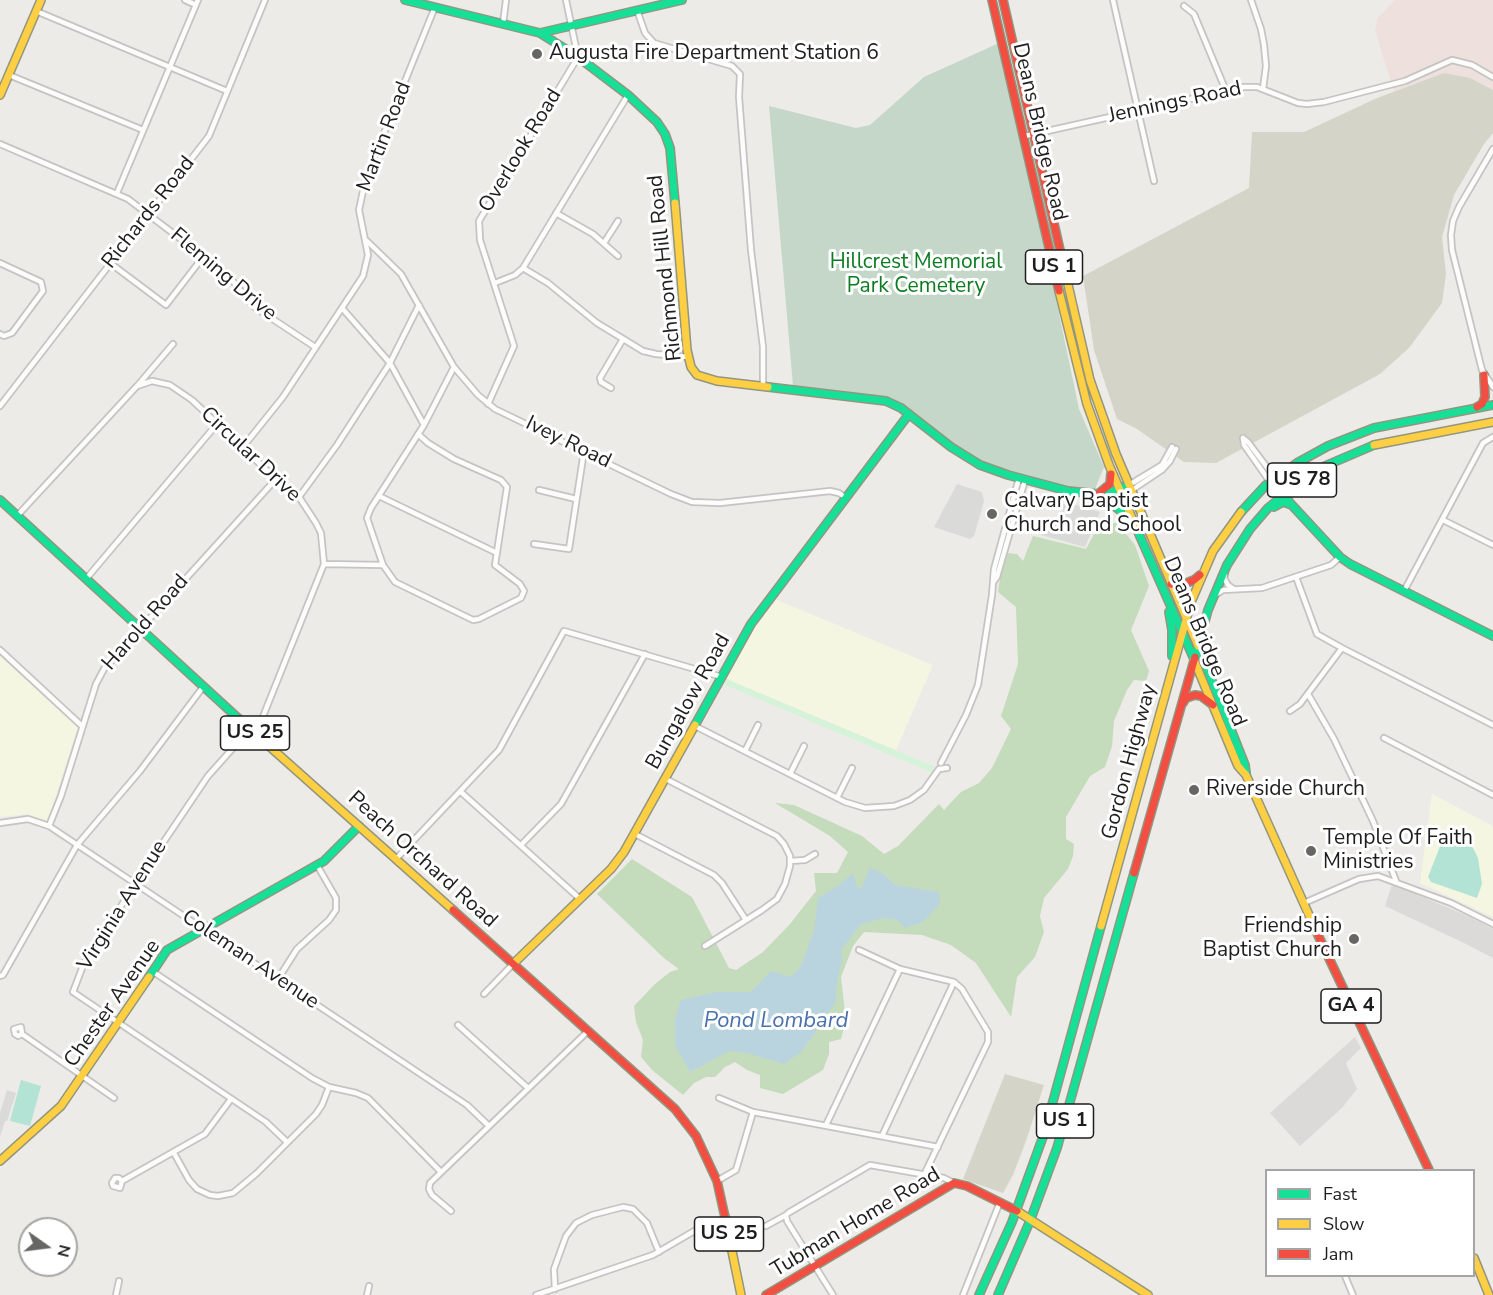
<!DOCTYPE html>
<html>
<head>
<meta charset="utf-8">
<style>
  body { margin:0 }
  #map { position:relative; width:1493px; height:1295px; overflow:hidden; background:#ecebe7; font-family:"Nunito Sans",sans-serif }
  canvas { display:block }
  .legend { position:absolute; left:1265px; top:1169px; width:210px; height:108px; box-sizing:border-box; background:#fff; border:2px solid #a5a5a5; margin:0; padding:8px 10px; list-style:none; font-size:18px; color:#1e1e1e }
  .legend li { display:flex; align-items:center; gap:12px; height:30px }
  .legend b { width:30px; border:2px solid #a5a5a5 }
  .north { position:absolute; left:18px; top:1217px; width:60px; height:60px; box-sizing:border-box; background:#fff; border:2px solid #a5a5a5; border-radius:50%; rotate:104deg; font-size:16px; font-weight:700; line-height:24px; text-align:center; color:#1e1e1e }
  .north::after { content:''; display:block; margin:auto; width:21px; height:27px; background:#666664; clip-path:polygon(50% 0,100% 100%,50% 72%,0 100%) }
</style>
</head>
<body>
<div id="map">
<canvas width="1493" height="1295"></canvas>
<ul class="legend">
<li><b style="height:8px;background:#16e098"></b>Fast</li>
<li><b style="height:8px;background:#ffcf43"></b>Slow</li>
<li><b style="height:8px;background:#f24e42"></b>Jam</li>
</ul>
<div class="north">N</div>
</div>
<script>
const g = document.querySelector('canvas').getContext('2d');
g.lineJoin = 'round';
function paint(path, color) { g.fillStyle = color; g.fill(path, 'evenodd'); }
const toPath = rows => new Path2D(rows.map(r => 'M' + r).join(''));
function stroke(path, color, width, dash) { g.strokeStyle = color; g.lineWidth = width; g.lineCap = dash ? 'butt' : 'round'; g.setLineDash(dash || []); g.stroke(path); }
function write(font, color, halo, rows, align = 'center') {
  g.font = font + ' "Nunito Sans",sans-serif'; g.lineWidth = 6; g.setLineDash([]); g.textBaseline = 'middle'; g.strokeStyle = halo; g.fillStyle = color; for (const [text, x, y, turn = 0] of rows) {
    g.save(); g.translate(x, y); g.rotate((+turn || 0) * Math.PI / 180); g.textAlign = isNaN(turn) ? turn : align; if (halo) g.strokeText(text, 0, 0); g.fillText(text, 0, 0); g.restore();
  }
}
const residential = toPath([
  [1392,884,1468,916,1493,929,1493,958,1462,942,1385,906],
  [1355,1037,1361,1048,1346,1063,1357,1089,1342,1108,1300,1146,1270,1113]
]);
const commercial = toPath([
  [1395,0,1493,0,1493,90,1470,78,1444,73,1394,92,1375,30,1377,19]
]);
const education = toPath([
  [775,599,933,665,896,750,726,679,757,623],
  [0,656,78,727,48,821,28,814,0,817],
  [1432,794,1493,826,1493,917,1420,883]
]);
const religious = toPath([
  [957,484,982,492,984,501,974,536,970,539,934,527],
  [1063,504,1073,504,1100,512,1085,547,1041,535,1062,517],
  [7,1090,16,1093,7,1121,5,1121,0,1137,0,1113]
]);
const construction = toPath([
  [1444,73,1470,78,1493,90,1493,133,1484,144,1454,195,1442,237,1446,274,1442,303,1409,348,1380,374,1216,463,1184,462,1137,429,1117,419,1094,350,1083,276,1249,188,1252,132,1304,132,1377,98],
  [1005,1074,1044,1085,1026,1141,1013,1175,1003,1193,963,1179]
]);
const forest = toPath([
  [1100,523,1117,523,1135,545,1149,586,1131,630,1149,671,1146,681,1134,680,1127,690,1114,721,1112,746,1105,767,1090,776,1066,817,1066,839,1074,844,1073,856,1068,869,1044,898,1040,916,1044,932,1035,957,1017,977,1011,1017,976,963,951,945,922,935,864,932,853,946,841,977,846,1020,841,1039,829,1042,829,1054,823,1070,783,1094,760,1088,760,1075,747,1070,735,1062,725,1067,715,1077,706,1077,694,1083,683,1095,652,1070,641,1057,643,1040,636,1022,634,1006,655,984,670,972,679,969,665,959,597,894,632,859,692,897,729,968,736,970,763,952,790,924,816,891,814,873,837,873,848,852,830,836,775,803,794,805,862,836,884,854,898,846,939,804,944,810,961,792,979,783,992,768,1011,729,1001,716,1018,664,1016,607,998,592,1002,566,1007,553,1017,554,1023,561,1033,536,1086,549]
]);
const cemetery = toPath([
  [999,43,1033,190,1079,409,1104,467,1093,494,1048,486,963,455,897,405,868,398,793,386,769,106,856,128,870,125,924,77]
]);
const park = toPath([
  [724,678,935,767,933,773,721,683]
]);
const pitch = toPath([
  [1446,831,1464,839,1472,846,1478,858,1482,884,1477,898,1431,882,1428,877],
  [21,1080,41,1086,30,1126,10,1121]
]);
const water = toPath([
  [870,868,882,873,895,885,939,892,940,904,923,922,905,928,897,920,885,918,861,924,841,950,842,960,838,975,835,1004,820,1021,815,1033,801,1052,784,1064,747,1053,729,1051,690,1072,675,1045,675,1019,681,1000,717,992,751,992,771,971,791,977,801,966,814,931,818,898,838,886,853,873,857,887,861,889]
]);
const street = toPath([
  [185,0,196,5],
  [1113,0,1154,181],
  [1251,0,1261,29,1264,45,1266,66,1263,89],
  [1184,6,1194,14,1226,91],
  [637,10,645,33,654,43,732,66,740,74,739,97,751,250,763,347,763,386],
  [36,11,227,91],
  [503,24,506,0],
  [9,75,143,130],
  [1025,136,1244,87,1257,87,1298,103,1307,104,1324,102,1405,81,1452,60,1472,65,1493,77],
  [0,144,128,199,228,275,253,306,315,347],
  [1493,149,1459,207,1453,221,1451,235,1452,250,1482,370,1493,387],
  [117,193,198,0],
  [556,213,593,234,618,256],
  [367,241,401,274,454,367,478,395,495,409,671,494,692,502,720,503,830,491,839,493,846,498],
  [604,243,618,221],
  [0,263,41,282,43,291,12,333,4,336,0,334],
  [110,263,166,305,203,257],
  [523,268,548,283,597,323,643,351,656,354,688,357],
  [495,283,515,275,523,268,628,95],
  [342,308,390,363,424,425],
  [138,385,173,344],
  [611,388,601,382,600,378,623,339],
  [488,404,514,346,480,240,479,221,578,57,566,0],
  [0,406,209,136,265,0],
  [1243,438,1244,445,1270,482],
  [1243,438,1248,442,1275,478],
  [243,447,283,397,363,276,368,255,359,210,363,191,367,175,435,7],
  [1129,485,1162,465,1172,447],
  [539,490,576,499],
  [1132,490,1162,470,1170,461,1176,449],
  [379,496,497,553],
  [299,497,337,445,390,363,419,305],
  [17,516,137,386,152,381,170,385,192,400,276,479,299,497,316,523,321,533,324,564,256,734],
  [1443,520,1493,545],
  [534,544,569,549,584,451],
  [324,564,383,565,395,582,473,620,479,619,521,598,524,591,520,584,495,565,507,487,501,480,454,459,428,443,418,434],
  [383,565,367,518,371,508,424,425,454,367],
  [1225,575,1224,578,1228,585,1234,589],
  [1296,577,1317,634,1342,648,1493,725],
  [86,579,217,424],
  [994,581,997,577,1025,480],
  [1404,591,1483,443,1493,437],
  [1217,594,1223,590,1262,588,1331,565,1340,557],
  [0,650,82,726],
  [1308,694,1334,739,1373,821,1396,881],
  [1290,711,1300,704,1342,648],
  [695,726,845,802,865,808,894,806,910,800,924,790,939,769,947,768],
  [250,729,208,776,136,883,84,963,73,992,266,1122,287,1142],
  [1384,738,1493,795],
  [745,751,758,725],
  [941,763,966,715,978,685,992,595,994,569,1019,478],
  [790,774,804,746],
  [666,779,777,836,784,844,790,856,790,866,785,884,777,899,762,910,705,946],
  [461,792,579,898],
  [837,798,852,768],
  [0,823,28,819,49,826,467,1105,489,1126],
  [49,826,61,796,96,684,104,669,276,479],
  [635,834,714,875,722,883,746,920],
  [521,845,561,804,645,654],
  [396,859,499,750,564,631,722,677],
  [790,861,805,860,815,854],
  [1304,903,1359,879,1378,876,1451,903,1493,924],
  [859,950,900,969,954,982,962,989,988,1032,988,1042,924,1175],
  [152,971,312,1078,329,1087,356,1093,368,1098,441,1172],
  [0,976,3,975,77,845,140,771,203,687],
  [278,979,297,949,329,920,336,910,336,898,317,865],
  [484,994,513,964],
  [458,1025,528,1088],
  [22,1034,18,1036,15,1034,14,1029,21,1027,22,1034,114,1098],
  [719,1098,753,1112,938,1147],
  [826,1125,900,969],
  [882,1136,954,982],
  [174,1153,189,1180,197,1189,210,1195,218,1196,233,1193,257,1173,316,1114,322,1105,329,1087],
  [122,1181,119,1178,115,1178,112,1183,113,1186,120,1188,122,1181,205,1134,231,1099],
  [717,1181,736,1170,753,1112],
  [451,1211,432,1195,429,1189,430,1183,588,1031],
  [766,1226,786,1215],
  [1345,1276,1353,1295],
  [555,1289,554,1269,566,1236,576,1223,592,1215,623,1207,633,1209,647,1223,659,1252],
  [116,1295,119,1281],
  [367,1295,369,1286],
  [536,1295,653,1255,696,1230,726,1218],
  [833,1295,787,1221,786,1215,788,1213,870,1165,944,1178,954,1183],
  [963,1295,1000,1202]
]);
const fast = toPath([
  [405,0,540,33,578,57,628,95,657,122,665,134,670,148,675,203],
  [540,33,682,0],
  [768,387,886,401,901,408,951,447,980,465,1008,475,1068,491,1098,494,1114,491,1129,485],
  [1275,478,1290,503,1340,557,1350,564,1493,636],
  [1087,498,1114,506,1129,517],
  [0,500,251,730],
  [1274,507,1283,502,1292,505],
  [1241,512,1266,485,1297,463,1328,446,1374,428,1493,405],
  [1135,525,1194,659],
  [1169,612,1172,630,1172,656],
  [1198,646,1245,765,1246,773],
  [1195,657,1208,610,1227,565,1250,529,1268,508,1301,481,1325,466,1374,445],
  [695,725,751,624,909,414],
  [149,977,167,950,324,861,359,826],
  [979,1295,1012,1222,1044,1134,1101,926],
  [998,1295,1030,1221,1057,1148,1134,873]
]);
const slow = toPath([
  [0,95,41,0],
  [675,203,687,350,691,367,697,375,717,381,768,387],
  [1063,263,1090,380,1116,454,1198,646],
  [1059,291,1087,404,1109,465,1135,525],
  [1374,445,1493,422],
  [1096,500,1115,498,1126,493],
  [1194,660,1238,766,1246,775,1318,935],
  [251,730,453,910],
  [1101,926,1191,602,1213,551,1241,512],
  [513,964,611,869,624,852,695,725],
  [0,1161,61,1106,149,977],
  [1017,1211,1148,1295],
  [725,1217,741,1295],
  [1474,1258,1489,1295]
]);
const jam = toPath([
  [992,0,1059,291],
  [1003,0,1063,263],
  [1477,407,1482,404,1485,397,1484,375],
  [1098,494,1110,484,1111,474],
  [1171,584,1179,586,1194,580,1200,575],
  [1183,703,1186,698,1195,695,1201,696,1213,705],
  [1134,873,1195,657],
  [453,910,675,1109,696,1136,717,1181,725,1217],
  [1318,935,1429,1170],
  [766,1295,954,1183,967,1186,1017,1211]
]);
const markers = [
  [537,54,6,"#666664"],
  [992,514,6,"#666664"],
  [1194,790,6,"#666664"],
  [1311,851,6,"#666664"],
  [1354,939,6,"#666664"]
];
const shields = [
  [1054,267,57],
  [1302,480,69],
  [255,733,69],
  [1351,1006,60],
  [1065,1121,57],
  [729,1234,69]
];
const shieldNames = [
  ["US 1",1054,267],
  ["US 78",1302,480],
  ["US 25",255,733],
  ["GA 4",1351,1006],
  ["US 1",1065,1121],
  ["US 25",729,1234]
];
const poiNames = [
  ["Augusta Fire Department Station 6",549,54],
  ["Calvary Baptist",1004,502],
  ["Church and School",1004,526],
  ["Riverside Church",1206,790],
  ["Temple Of Faith",1323,839],
  ["Ministries",1323,863],
  ["Friendship",1342,927,"right"],
  ["Baptist Church",1342,951,"right"]
];
const streetNames = [
  ["Jennings Road",1175,103,-12],
  ["Deans Bridge Road",1039,132,77],
  ["Martin Road",385,137,-69],
  ["Overlook Road",521,151,-59],
  ["Richards Road",149,213,-52],
  ["Richmond Hill Road",666,268,-96],
  ["Fleming Drive",223,275,40],
  ["Ivey Road",568,443,26],
  ["Circular Drive",250,455,43],
  ["Harold Road",146,623,-49],
  ["Deans Bridge Road",1204,642,67],
  ["Bungalow Road",689,702,-61],
  ["Gordon Highway",1130,762,-75],
  ["Peach Orchard Road",422,860,42],
  ["Virginia Avenue",123,906,-58],
  ["Coleman Avenue",250,960,34],
  ["Chester Avenue",113,1004,-55],
  ["Tubman Home Road",856,1223,-31]
];
const parkNames = [
  ["Hillcrest Memorial",916,263],
  ["Park Cemetery",916,287]
];
const waterNames = [
  ["Pond Lombard",776,1022]
];
paint(residential, '#dbdad8');
paint(commercial, '#eee0dc');
paint(education, '#f4f6e2');
paint(religious, '#dadad8');
paint(construction, '#d4d5c8');
paint(forest, '#c4dbbc');
paint(cemetery, '#c5d7c8');
paint(park, '#d4f3d8');
paint(pitch, '#b2e3d4');
paint(water, '#bad4df');
stroke(street, '#c5c4c3', 8);
stroke(fast, '#92967f', 10);
stroke(slow, '#92967f', 10);
stroke(jam, '#92967f', 10);
stroke(street, '#fcfcfb', 4.5);
stroke(fast, '#16e098', 7);
stroke(slow, '#ffcf43', 7);
stroke(jam, '#f24e42', 7);
for (const [x, y, r, color] of markers) { const dot = new Path2D(); dot.arc(x, y, r, 0, 2 * Math.PI); g.fillStyle = color; g.fill(dot); stroke(dot, '#fff', 2); }
for (const [x, y, w] of shields) { const box = new Path2D(); box.roundRect(x - w / 2, y - 17, w, 34, 4.5); g.fillStyle = '#fff'; g.fill(box); stroke(box, '#1e1e1e', 1.5); }
write('bold 20px', '#1e1e1e', null, shieldNames);
write('21px', '#1e1e1e', '#fff', poiNames, 'left');
write('21px', '#1e1e1e', '#fff', streetNames);
write('21px', '#0c7b22', '#fff', parkNames);
write('italic 22px', '#4b71ac', '#fff', waterNames);
</script>
</body>
</html>
